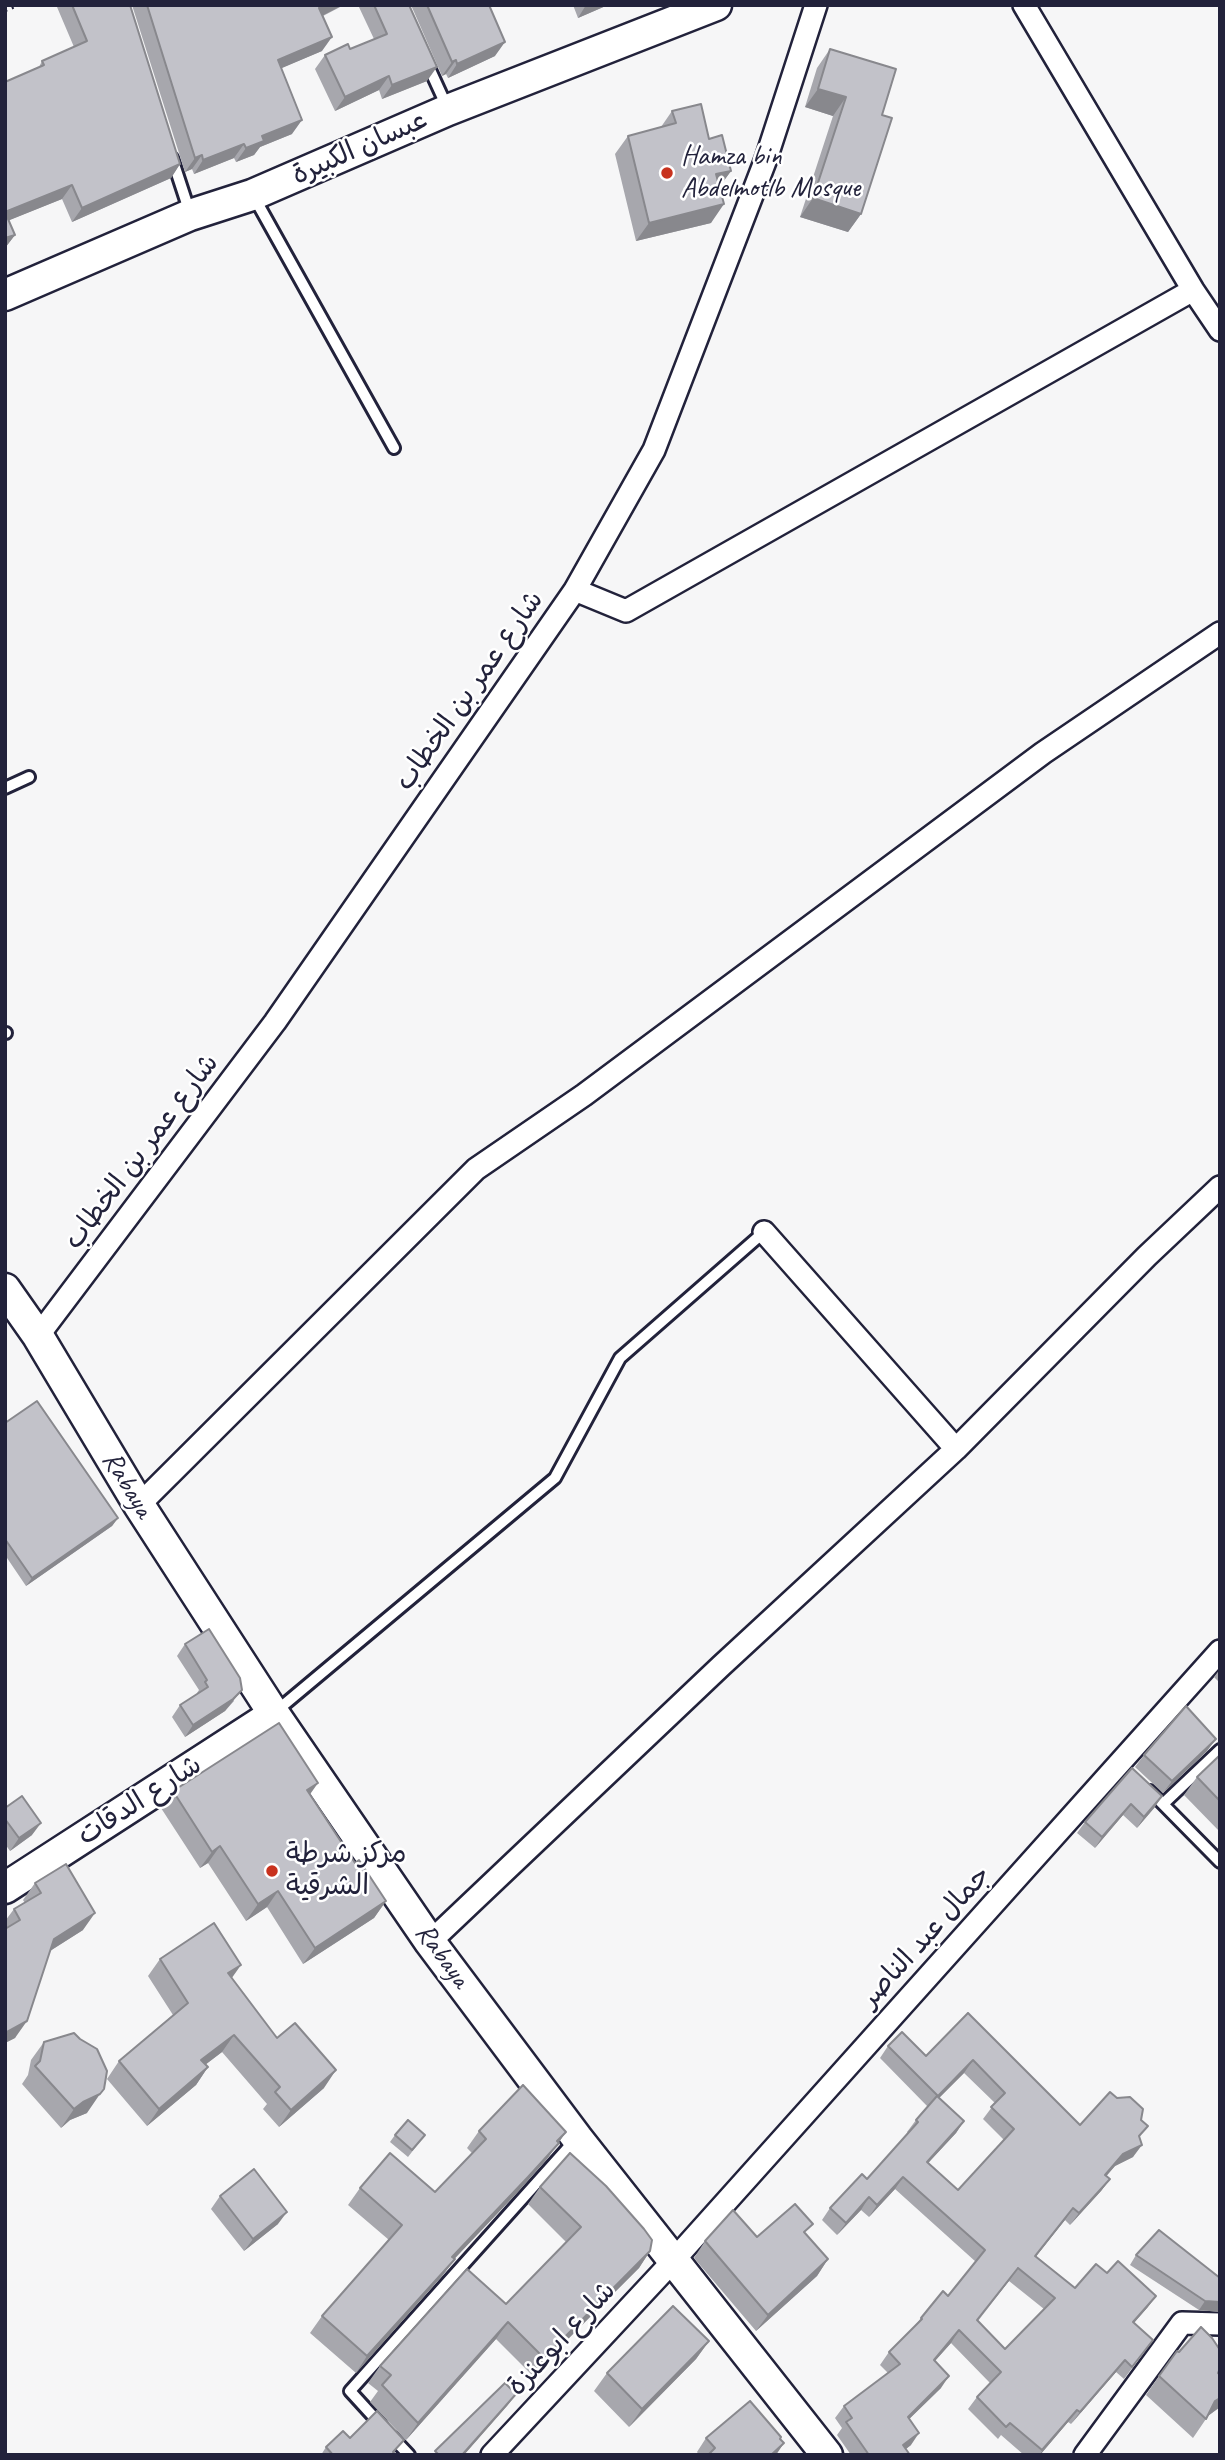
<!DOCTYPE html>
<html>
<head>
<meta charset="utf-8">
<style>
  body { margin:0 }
  #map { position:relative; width:1225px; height:2460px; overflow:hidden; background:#f6f6f7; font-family:Caveat,sans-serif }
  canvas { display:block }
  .frame { position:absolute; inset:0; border:7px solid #22223b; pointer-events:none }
</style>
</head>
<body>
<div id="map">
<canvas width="1225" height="2460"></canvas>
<div class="frame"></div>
</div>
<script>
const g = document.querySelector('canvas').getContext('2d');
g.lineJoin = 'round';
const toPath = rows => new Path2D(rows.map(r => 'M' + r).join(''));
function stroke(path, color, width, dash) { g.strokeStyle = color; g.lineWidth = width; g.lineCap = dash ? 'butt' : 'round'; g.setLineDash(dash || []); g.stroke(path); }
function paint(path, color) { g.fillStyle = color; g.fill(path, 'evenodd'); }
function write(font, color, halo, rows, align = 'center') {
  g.font = font + ' Caveat,"Playpen Sans Arabic",sans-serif'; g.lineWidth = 5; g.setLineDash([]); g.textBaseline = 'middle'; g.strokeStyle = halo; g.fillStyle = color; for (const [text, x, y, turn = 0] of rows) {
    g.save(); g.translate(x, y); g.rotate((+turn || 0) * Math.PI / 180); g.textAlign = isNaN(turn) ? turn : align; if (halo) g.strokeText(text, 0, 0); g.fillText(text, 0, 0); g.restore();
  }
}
const path = toPath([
  [5,10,17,5]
]);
const lane = toPath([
  [426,61,447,107],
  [172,158,190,213],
  [254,197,394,448],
  [5,788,29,777],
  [5,1033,6,1033],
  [274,1713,555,1478,620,1358,764,1232],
  [1150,1791,1220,1862],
  [1163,1804,1220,1750],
  [381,2425,350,2391,575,2140],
  [392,2437,409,2455]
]);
const street = toPath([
  [1024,5,1193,290,1220,330],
  [575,590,626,611,1193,290],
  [764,1232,956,1449],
  [38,1336,275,1022,575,590,654,450,766,159,816,5],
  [139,1505,476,1169,584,1095,1043,753,1220,633],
  [430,1942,721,1666,956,1449,1147,1256,1220,1187],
  [492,2455,673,2261,1220,1651],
  [1085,2455,1182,2323,1220,2324]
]);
const secondary = toPath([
  [5,295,190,215,252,195,448,110,716,5],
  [5,1289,38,1336,139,1505,274,1714,430,1942,577,2138,827,2455],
  [5,1888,274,1714]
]);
const wall = toPath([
  [58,5,130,5,180,164,171,178,72,222,62,199,9,220,15,235,5,248,5,82,39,67,42,61,74,47,57,7],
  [132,5,344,5,323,16,322,51,281,68,292,134,260,147,254,155,236,162,234,158,194,174,192,169,185,172],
  [358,5,409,5,427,81,382,99,379,90,335,111,315,69,325,55,350,49,374,39],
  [411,5,489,5,495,56,448,78,446,74,442,76],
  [573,5,608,5,578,18],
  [830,49,882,115,861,214,848,232,800,217,833,116,805,107,817,68],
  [672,111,709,139,731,171,719,187,711,223,636,241,615,154,628,136,661,127],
  [5,1423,118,1518,112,1526,26,1586,5,1555],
  [185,1644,234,1701,225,1711,185,1737,172,1717,180,1705,197,1694,197,1693,199,1690,177,1656],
  [1220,1669,1220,1683,1214,1677],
  [1207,1751,1163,1793,1135,1767,1144,1755],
  [1220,1755,1220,1832,1184,1795,1197,1777],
  [1132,1768,1155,1807,1137,1828,1123,1815,1095,1848,1077,1833,1085,1822],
  [173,1791,310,1795,355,1863,386,1901,374,1918,303,1964,267,1907,246,1921,208,1863,200,1868,161,1808],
  [5,1808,32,1835,10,1851,5,1844],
  [35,1883,83,1930,50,1951,15,2038,5,2043,5,1921,14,1909,25,1903,23,1900],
  [160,1959,232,1978,277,2038,324,2088,279,2127,263,2109,267,2104,222,2052,205,2065,208,2067,196,2085,147,2126,107,2079,119,2061,173,2015,148,1976],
  [968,2013,1080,2125,1141,2120,1140,2138,1133,2157,1115,2166,1106,2176,1110,2179,1101,2191,1070,2225,1065,2220,1036,2256,1075,2288,1107,2273,1156,2296,1147,2308,1134,2323,1144,2352,1124,2379,1116,2372,1071,2424,1068,2422,1040,2455,1024,2455,1001,2435,998,2439,968,2409,977,2397,990,2383,951,2343,935,2361,941,2388,909,2419,911,2445,906,2449,910,2455,851,2455,837,2435,842,2428,835,2418,844,2406,888,2373,880,2365,889,2352,914,2327,921,2318,948,2296,976,2262,895,2189,869,2217,861,2210,837,2235,822,2220,830,2208,867,2179,908,2133,907,2132,916,2120,928,2107,880,2058,888,2046,926,2056],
  [964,2073,995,2103,983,2119,1004,2140,958,2190,928,2163,956,2133,964,2121,939,2098],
  [1009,2281,1044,2309,1005,2349,978,2321],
  [44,2042,87,2113,70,2120,61,2128,22,2084,28,2075,31,2060],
  [479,2131,566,2132,547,2159,454,2259,443,2275,356,2373,310,2333,322,2316,389,2240,348,2205,360,2188,435,2192,472,2153,467,2148],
  [395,2135,425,2135,408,2157,390,2142],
  [540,2187,650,2251,639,2268,532,2375,496,2339,406,2440,370,2402,378,2391,368,2383,380,2366,506,2304,566,2242,528,2204],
  [220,2196,278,2224,244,2251,211,2209],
  [806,2235,828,2259,817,2276,756,2331,694,2258,705,2241,757,2237],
  [1136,2255,1220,2278,1220,2312,1199,2310,1130,2265],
  [709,2341,696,2359,629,2427,594,2391,607,2373],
  [1179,2352,1218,2373,1220,2407,1208,2416,1193,2438,1146,2395,1159,2376],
  [350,2438,395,2453,394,2455,321,2455,326,2447],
  [706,2438,780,2439,776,2455,699,2455,697,2452]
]);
const shadedWall = toPath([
  [325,5,343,5,310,22,319,8],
  [586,5,608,5,578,18],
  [332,37,322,51,268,74,278,60],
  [505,42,495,56,448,78,457,64],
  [456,60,446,74,442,76,452,62],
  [437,67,427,81,382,99,392,85],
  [389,76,379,90,335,111,345,97],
  [818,89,846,97,833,116,805,107],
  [302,120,292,134,260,147,254,155,236,162,246,148,262,136],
  [244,144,234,158,194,174,203,160],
  [202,155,192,169,185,172,195,158],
  [180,164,171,178,72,222,82,208],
  [731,171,718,189,716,174],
  [72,185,62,199,5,222,5,212],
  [813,198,861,214,848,232,800,217],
  [724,204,711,223,636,241,649,223],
  [15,235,5,248,5,238],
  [118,1518,112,1526,26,1586,32,1578],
  [242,1690,225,1711,185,1737,193,1725],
  [1216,1739,1207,1751,1163,1793,1172,1781],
  [318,1783,306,1800,307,1790],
  [1162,1796,1155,1807,1137,1828,1144,1817],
  [1131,1804,1123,1815,1095,1848,1102,1837],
  [41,1823,32,1835,10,1851,19,1838],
  [220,1846,208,1863,200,1868,212,1852],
  [278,1891,267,1907,246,1921,258,1904],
  [386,1901,374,1918,303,1964,315,1948],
  [95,1913,83,1930,42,1956,54,1939],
  [241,1965,229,1982,228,1973],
  [27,2021,15,2038,5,2043,5,2035,7,2032],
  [234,2035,222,2052,189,2077,201,2060],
  [973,2060,964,2073,929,2108,938,2096],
  [208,2067,196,2085,147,2126,159,2109],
  [336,2070,324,2088,279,2127,291,2110],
  [100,2094,87,2113,70,2120,61,2128,74,2109,83,2102],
  [964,2121,956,2133,918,2174,927,2162],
  [566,2132,547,2159,517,2193,441,2273,452,2257],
  [1142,2145,1133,2157,1115,2166,1097,2187,1105,2175,1123,2154],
  [903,2177,895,2189,869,2217,877,2205],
  [1110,2179,1101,2191,1070,2225,1079,2213],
  [869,2197,861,2210,837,2235,846,2223],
  [1073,2208,1065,2220,1027,2268,1035,2256],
  [287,2212,278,2224,244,2251,253,2239],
  [650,2251,639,2268,532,2375,544,2358],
  [455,2259,443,2275,356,2373,367,2356],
  [828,2259,817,2276,756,2331,768,2315],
  [1018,2268,1009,2281,968,2332,977,2320],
  [1156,2296,1147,2308,1124,2334,1133,2322],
  [1205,2301,1220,2302,1220,2312,1199,2310],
  [508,2322,496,2339,406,2440,418,2423],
  [959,2330,951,2343,925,2372,934,2360],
  [709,2341,696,2359,629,2427,642,2409],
  [1125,2360,1116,2372,1071,2424,1080,2412],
  [949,2376,941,2388,899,2429,908,2417],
  [516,2394,507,2406,464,2455,462,2455],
  [1220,2398,1220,2407,1205,2418,1215,2401],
  [1077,2410,1068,2422,1040,2455,1039,2455],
  [919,2433,911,2445,898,2455,903,2445],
  [784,2443,776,2455,771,2455]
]);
const building = toPath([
  [72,5,130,5,180,164,82,208,72,185,5,212,15,235,5,238,5,82,44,65,42,61,87,41,72,5],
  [147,5,325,5,319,8,332,37,278,60,302,120,262,136,264,141,246,148,244,144,203,160,202,155,195,158,147,5],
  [374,5,409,5,437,67,392,85,389,76,345,97,325,55,348,44,350,49,387,34,374,5],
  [427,5,489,5,505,42,457,64,456,60,452,62,427,5],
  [830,49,896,69,882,115,892,118,861,214,813,198,846,97,818,89,830,49],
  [701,104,709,139,722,135,731,171,716,174,724,204,649,223,628,136,676,123,672,111,701,104],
  [37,1401,118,1518,32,1578,5,1539,5,1423,37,1401],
  [209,1629,240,1678,242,1690,233,1699,193,1725,180,1705,208,1687,205,1682,207,1680,185,1644,209,1629],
  [1186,1706,1216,1739,1172,1781,1144,1755,1186,1706],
  [279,1723,318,1783,307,1790,355,1863,359,1860,386,1901,315,1948,278,1891,258,1904,220,1846,212,1852,173,1791,279,1723],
  [1220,1755,1220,1801,1197,1777,1220,1755],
  [1132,1768,1162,1796,1144,1817,1131,1804,1102,1837,1085,1822,1132,1768],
  [22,1796,41,1823,19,1838,5,1819,5,1808,22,1796],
  [66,1864,95,1913,54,1939,27,2021,7,2032,5,2029,5,1929,20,1920,14,1909,41,1893,35,1883,66,1864],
  [214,1923,241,1965,228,1973,277,2038,295,2023,336,2070,291,2110,275,2092,280,2087,234,2035,201,2060,208,2067,159,2109,119,2061,188,2003,160,1959,214,1923],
  [968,2013,1080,2125,1110,2092,1117,2098,1130,2097,1143,2109,1141,2120,1148,2126,1139,2136,1142,2145,1123,2154,1105,2175,1110,2179,1079,2213,1073,2208,1035,2256,1075,2288,1096,2264,1107,2273,1118,2261,1156,2296,1133,2322,1153,2340,1132,2367,1125,2360,1080,2412,1077,2410,1042,2450,1010,2423,1006,2427,977,2397,1001,2372,959,2330,934,2360,949,2376,908,2417,919,2433,903,2445,910,2455,869,2455,846,2422,852,2418,844,2406,900,2364,889,2352,922,2319,921,2318,943,2291,948,2296,985,2250,903,2177,877,2205,869,2197,846,2223,830,2208,862,2174,867,2179,918,2122,916,2120,937,2096,964,2121,927,2162,958,2190,1014,2129,991,2107,1005,2093,973,2060,938,2096,888,2046,902,2032,926,2056,968,2013],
  [1018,2268,1055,2298,1005,2349,977,2320,1018,2268],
  [74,2033,80,2039,97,2049,107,2071,104,2089,100,2094,83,2102,74,2109,35,2066,40,2061,44,2042,74,2033],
  [523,2085,566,2132,557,2141,559,2143,528,2177,452,2257,455,2259,367,2356,322,2316,402,2225,360,2188,390,2153,435,2192,486,2139,479,2131,523,2085],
  [408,2120,425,2135,412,2150,395,2135,408,2120],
  [570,2153,606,2186,644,2229,652,2240,650,2251,544,2358,508,2322,418,2423,382,2385,391,2375,380,2366,467,2269,506,2304,581,2227,540,2187,570,2153],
  [254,2169,287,2212,253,2239,220,2196,254,2169],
  [795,2204,813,2224,804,2232,828,2259,768,2315,705,2241,733,2210,757,2237,795,2204],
  [1159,2230,1220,2278,1220,2302,1205,2301,1136,2255,1159,2230],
  [673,2306,709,2341,642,2409,607,2373,673,2306],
  [1201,2327,1212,2338,1220,2350,1220,2368,1218,2373,1220,2375,1220,2398,1215,2401,1206,2419,1159,2376,1177,2351,1179,2352,1201,2327],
  [505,2383,516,2394,462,2455,439,2455,435,2451,505,2383],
  [750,2401,781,2437,780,2439,784,2443,771,2455,708,2455,715,2448,706,2438,750,2401],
  [377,2411,404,2440,393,2452,395,2454,394,2455,333,2455,326,2447,343,2431,350,2438,377,2411]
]);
const markers = [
  [667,173,7,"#c8321e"],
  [272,1871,7,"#c8321e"]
];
const streetNames = [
  ["عبسان الكبيرة",360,148,-24],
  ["شارع عمر بن الخطاب",470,691,-55],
  ["شارع عمر بن الخطاب",142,1152,-53],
  ["Rabaya",127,1485,59],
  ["شارع الدقات",140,1801,-33],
  ["جمال عبد الناصر",926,1937,-48],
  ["Rabaya",442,1956,54],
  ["شارع ابوعنزة",562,2339,-47]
];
const poiNames = [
  ["Hamza bin",681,157],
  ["Abdelmotlb Mosque",681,189],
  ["مركز شرطة",286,1855],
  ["الشرقية",286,1887]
];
stroke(lane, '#22223b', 16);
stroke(street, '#22223b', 26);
stroke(secondary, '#22223b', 35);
stroke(path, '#22223b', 4.5, [2, 5]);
stroke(lane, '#fff', 10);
stroke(street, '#fff', 21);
stroke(secondary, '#fff', 30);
paint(wall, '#a7a7ad');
paint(shadedWall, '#88888d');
paint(building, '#c2c2c9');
stroke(building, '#88888d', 2);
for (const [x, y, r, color] of markers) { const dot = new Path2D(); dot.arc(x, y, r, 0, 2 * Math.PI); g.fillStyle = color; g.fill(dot); stroke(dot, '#fff', 2.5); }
write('28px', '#22223b', '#fff', streetNames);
write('28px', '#22223b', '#fff', poiNames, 'left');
</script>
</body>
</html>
